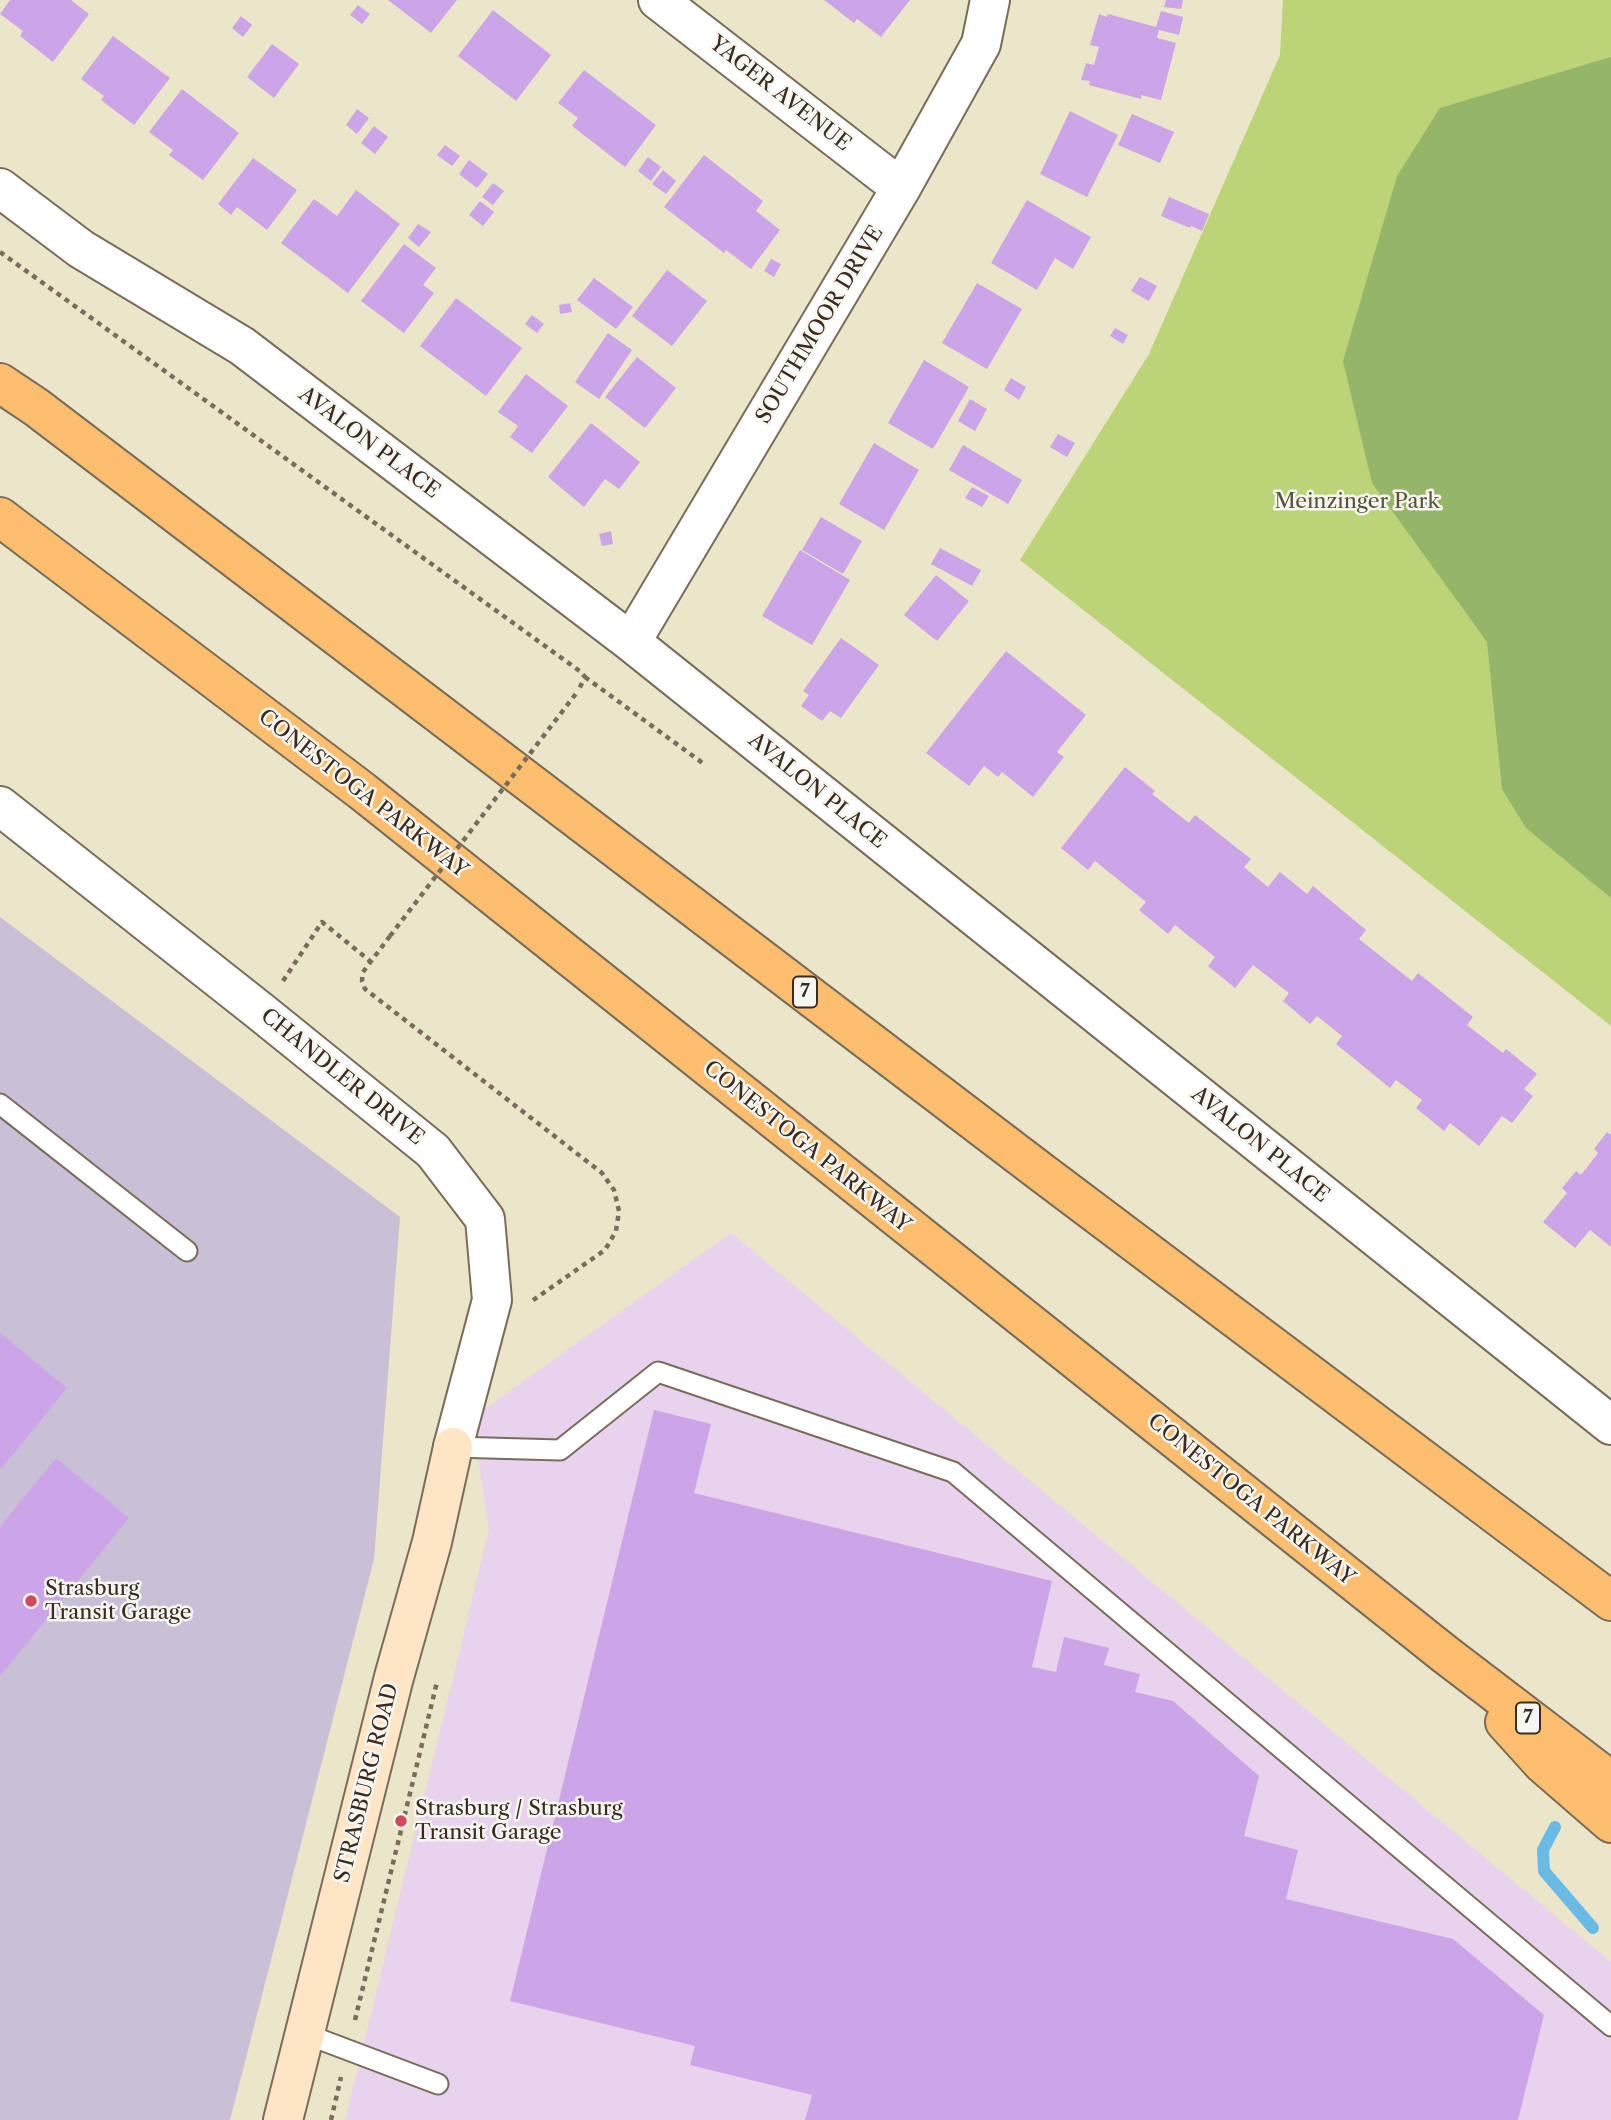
<!DOCTYPE html>
<html>
<head>
<meta charset="utf-8">
<style>
  body { margin:0 }
  canvas { display:block; background:#ebe6ca }
</style>
</head>
<body>
<canvas width="1611" height="2120"></canvas>
<script>
const g = document.querySelector('canvas').getContext('2d');
g.lineJoin = 'round';
function paint(path, color) { g.fillStyle = color; g.fill(path, 'evenodd'); }
const toPath = rows => new Path2D(rows.map(r => 'M' + r).join(''));
function stroke(path, color, width, dash) { g.strokeStyle = color; g.lineWidth = width; g.lineCap = dash ? 'butt' : 'round'; g.setLineDash(dash || []); g.stroke(path); }
function write(font, color, halo, rows, align = 'center') {
  g.font = font + ' "Libre Caslon Text",serif'; g.lineWidth = 5; g.setLineDash([]); g.textBaseline = 'middle'; g.strokeStyle = halo; g.fillStyle = color; for (const [text, x, y, turn = 0] of rows) {
    g.save(); g.translate(x, y); g.rotate((+turn || 0) * Math.PI / 180); g.textAlign = isNaN(turn) ? turn : align; if (halo) g.strokeText(text, 0, 0); g.fillText(text, 0, 0); g.restore();
  }
}
const built = toPath([
  [731,1233,1611,1962,1611,2120,345,2120,489,1530,472,1418]
]);
const industrial = toPath([
  [0,917,400,1217,374,1559,230,2120,0,2120]
]);
const green = toPath([
  [1283,0,1611,0,1611,1026,1020,560,1149,354,1280,55]
]);
const forest = toPath([
  [1611,57,1611,898,1526,828,1502,789,1487,642,1372,483,1343,361,1397,176,1440,108]
]);
const stream = toPath([
  [1555,1827,1543,1850,1544,1871,1593,1928]
]);
const building = toPath([
  [10,0,71,0,89,14,53,62,20,36,23,31,0,14],
  [388,0,457,0,431,33],
  [824,0,910,0,881,37,857,19,854,23],
  [1166,0,1183,0,1181,9,1164,7],
  [358,5,370,14,362,24,350,15],
  [493,10,551,55,516,101,458,56],
  [1161,11,1183,17,1179,35,1159,30,1157,38,1176,43,1161,100,1141,95,1141,99,1089,85,1090,81,1081,80,1086,63,1094,65,1099,47,1090,45,1099,14,1107,17,1108,14,1156,27],
  [241,16,252,25,243,37,232,28],
  [113,36,170,78,134,125,101,100,104,96,81,79],
  [272,44,299,64,274,98,247,77],
  [584,70,656,125,625,167,572,126,578,118,558,103],
  [182,89,239,133,203,180,169,155,173,150,149,132],
  [357,109,369,118,357,134,346,125],
  [1070,111,1118,135,1087,197,1040,174],
  [1132,114,1174,132,1160,163,1118,145],
  [374,126,388,137,375,154,361,143],
  [445,145,460,156,452,166,437,155],
  [704,155,763,201,756,211,780,230,751,269,726,250,724,253,664,207],
  [648,157,661,167,651,181,638,171],
  [253,158,297,190,267,230,237,207,231,215,218,204],
  [469,160,488,174,477,188,459,174],
  [663,170,676,181,666,194,652,184],
  [493,183,504,191,493,205,482,197],
  [356,190,400,224,348,293,281,243,314,199,337,216],
  [1169,197,1209,214,1202,231,1191,226,1190,228,1161,216],
  [1027,200,1091,237,1073,269,1055,258,1037,290,991,263],
  [480,201,494,212,483,226,469,215],
  [418,224,431,232,419,247,408,238],
  [404,244,436,268,423,285,434,293,404,333,361,301],
  [771,259,781,264,774,277,764,271],
  [667,270,707,301,672,346,632,316],
  [1140,277,1157,286,1149,301,1131,291],
  [594,278,633,307,616,329,577,300],
  [977,283,1022,309,987,369,942,343],
  [456,298,522,348,486,396,420,346],
  [570,303,572,312,560,314,559,305],
  [532,315,544,324,537,333,525,324],
  [1115,328,1128,335,1123,344,1110,336],
  [608,333,632,350,599,399,575,382],
  [637,357,676,388,645,428,605,397],
  [924,360,969,387,933,449,888,423],
  [526,374,568,406,532,453,510,437,518,426,498,412],
  [1011,378,1026,387,1019,400,1004,390],
  [970,399,987,409,975,431,958,421],
  [591,423,640,462,619,489,605,479,584,507,548,477],
  [1058,434,1075,443,1067,457,1050,447],
  [874,443,919,470,884,530,839,504],
  [963,445,1022,480,1008,504,949,470],
  [972,487,989,496,982,507,965,498],
  [821,517,862,541,843,574,802,550],
  [611,531,613,544,602,546,599,534],
  [940,548,981,570,972,586,931,564],
  [800,550,850,580,812,645,762,616],
  [936,575,969,601,937,641,904,615],
  [841,638,879,665,841,718,830,711,822,721,801,706,809,695,803,691],
  [1006,651,1086,715,1057,752,1064,757,1033,797,1002,772,998,777,984,766,969,786,926,753],
  [1125,767,1155,791,1152,794,1189,823,1195,815,1251,859,1244,867,1268,887,1280,872,1307,894,1313,886,1366,930,1359,939,1412,981,1418,973,1473,1017,1467,1025,1503,1053,1506,1049,1537,1074,1524,1089,1533,1096,1512,1123,1502,1116,1479,1146,1450,1123,1444,1131,1416,1108,1422,1100,1396,1080,1390,1088,1336,1044,1342,1036,1317,1016,1310,1024,1283,1001,1289,993,1253,965,1235,988,1208,966,1215,957,1175,925,1168,934,1139,910,1146,902,1095,861,1088,870,1061,848],
  [1607,1132,1611,1135,1611,1247,1590,1230,1575,1248,1543,1222,1567,1193,1562,1188,1576,1171,1581,1175,1598,1153,1594,1149],
  [0,1333,67,1388,0,1470],
  [654,1410,711,1424,694,1493,1052,1581,1032,1667,1056,1672,1064,1637,1109,1648,1104,1665,1140,1674,1135,1692,1173,1701,1259,1776,1244,1836,1298,1850,1286,1899,1453,1939,1544,2015,1518,2120,805,2120,812,2095,690,2065,695,2046,510,2001],
  [56,1458,129,1518,0,1676,0,1527]
]);
const path = toPath([
  [0,252,581,672,585,677,578,691],
  [585,677,704,764],
  [390,936,363,972,362,981,365,989,602,1173,614,1190,619,1211,616,1231,605,1250,529,1303],
  [283,981,322,922,370,961],
  [355,2020,437,1682],
  [331,2120,341,2077]
]);
const lane = toPath([
  [0,1104,187,1251],
  [453,1447,560,1450,658,1372,953,1472,1611,2026],
  [303,2033,438,2084]
]);
const street = toPath([
  [658,0,901,188],
  [0,188,81,249,242,346,631,642,1611,1425],
  [631,642,901,188,981,44,990,0],
  [0,806,261,1012,433,1151,485,1219,492,1300,453,1447]
]);
const secondary = toPath([
  [283,2120,394,1677,432,1542,453,1447]
]);
const highway = toPath([
  [0,383,36,407,1041,1172,1611,1601],
  [0,517,362,791,1446,1655,1611,1781],
  [1505,1722,1543,1764,1611,1823]
]);
const pathBridge = toPath([
  [390,936,578,691]
]);
const markers = [
  [31,1601,7,"#d1495b"],
  [401,1821,7,"#d1495b"]
];
const shields = [
  [805,992,24],
  [1528,1718,24]
];
const shieldNames = [
  ["7",805,992],
  ["7",1528,1718]
];
const streetNames = [
  ["YAGER AVENUE",780,94,38],
  ["SOUTHMOOR DRIVE",820,325,-59],
  ["AVALON PLACE",369,443,37],
  ["AVALON PLACE",817,791,39],
  ["CONESTOGA PARKWAY",363,794,38],
  ["CHANDLER DRIVE",342,1077,39],
  ["AVALON PLACE",1260,1145,39],
  ["CONESTOGA PARKWAY",807,1147,39],
  ["CONESTOGA PARKWAY",1251,1500,39],
  ["STRASBURG ROAD",367,1783,-76]
];
const parkNames = [
  ["Meinzinger Park",1357,502]
];
const poiNames = [
  ["Strasburg",45,1589],
  ["Transit Garage",45,1613],
  ["Strasburg / Strasburg",415,1809],
  ["Transit Garage",415,1833]
];
paint(built, '#e8d2ee');
paint(industrial, '#c9bfd7');
paint(green, '#bcd378');
paint(forest, '#95b568');
stroke(stream, '#69bbe5', 12);
paint(building, '#cca4e8');
stroke(lane, '#796c5a', 23);
stroke(street, '#796c5a', 42);
stroke(secondary, '#796c5a', 42);
stroke(highway, '#796c5a', 42);
stroke(path, '#796c5a', 4.5, [5, 5]);
stroke(lane, '#fff', 19);
stroke(street, '#fff', 38);
stroke(secondary, '#fde5c5', 38);
stroke(highway, '#fbbe6e', 38);
stroke(pathBridge, '#796c5a', 4.5, [5, 5]);
for (const [x, y, r, color] of markers) { const dot = new Path2D(); dot.arc(x, y, r, 0, 2 * Math.PI); g.fillStyle = color; g.fill(dot); stroke(dot, '#f6f6f2', 2.5); }
for (const [x, y, w] of shields) { const box = new Path2D(); box.roundRect(x - w / 2, y - 15.5, w, 31, 5); g.fillStyle = '#f6f6f2'; g.fill(box); stroke(box, '#3b2a1e', 2); }
write('bold 19px', '#3b2a1e', null, shieldNames);
write('21px', '#3b2a1e', '#f6f6f2', streetNames);
write('21px', '#5b5434', '#f6f6f2', parkNames);
write('21px', '#3b2a1e', '#f6f6f2', poiNames, 'left');
</script>
</body>
</html>
